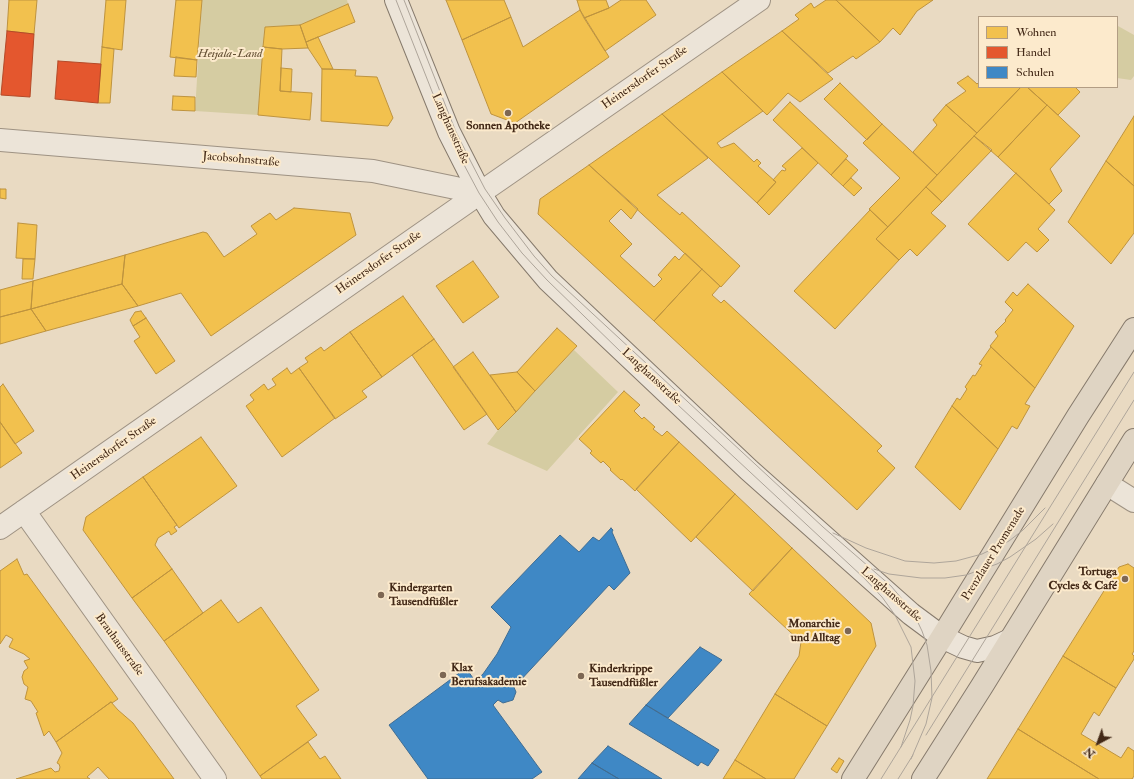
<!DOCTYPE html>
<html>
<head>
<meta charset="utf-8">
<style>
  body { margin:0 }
  #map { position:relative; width:1134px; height:779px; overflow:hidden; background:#e9dac2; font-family:"IM FELL Double Pica",serif }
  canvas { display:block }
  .legend { position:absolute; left:978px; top:16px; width:140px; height:72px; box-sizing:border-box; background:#fceacc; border:1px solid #b29d84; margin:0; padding:5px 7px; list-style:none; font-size:12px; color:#432917 }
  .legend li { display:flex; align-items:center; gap:8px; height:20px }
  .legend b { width:20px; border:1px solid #b29d84 }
  .north { position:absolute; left:1078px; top:723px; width:40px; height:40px; -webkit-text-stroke:3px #fceacc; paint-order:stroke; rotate:221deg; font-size:11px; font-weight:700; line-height:16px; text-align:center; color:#432917 }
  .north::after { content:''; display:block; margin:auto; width:14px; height:18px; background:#432917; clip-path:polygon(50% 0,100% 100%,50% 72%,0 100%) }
</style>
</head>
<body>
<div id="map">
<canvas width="1134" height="779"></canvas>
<ul class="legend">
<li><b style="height:11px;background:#f2c14e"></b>Wohnen</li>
<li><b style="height:11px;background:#e4572e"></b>Handel</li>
<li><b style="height:11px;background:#3f88c5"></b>Schulen</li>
</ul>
<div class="north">N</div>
</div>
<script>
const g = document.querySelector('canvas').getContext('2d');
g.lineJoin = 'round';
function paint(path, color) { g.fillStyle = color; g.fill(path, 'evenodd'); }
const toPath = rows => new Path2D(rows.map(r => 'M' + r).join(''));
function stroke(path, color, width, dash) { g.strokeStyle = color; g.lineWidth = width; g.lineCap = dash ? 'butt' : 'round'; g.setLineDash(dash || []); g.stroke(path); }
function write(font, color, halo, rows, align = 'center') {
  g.font = font + ' "IM FELL Double Pica",serif'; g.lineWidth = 4; g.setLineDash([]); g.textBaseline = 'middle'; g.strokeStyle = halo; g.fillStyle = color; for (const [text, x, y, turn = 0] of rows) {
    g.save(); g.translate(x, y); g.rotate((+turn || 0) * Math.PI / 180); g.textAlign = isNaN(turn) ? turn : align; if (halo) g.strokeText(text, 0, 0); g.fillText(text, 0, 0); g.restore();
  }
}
const green = toPath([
  [202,0,347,0,348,4,300,25,265,27,258,115,195,111],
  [1117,26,1118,26,1134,35,1134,76,1131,80,1117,78],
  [574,350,618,392,547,471,487,444,498,430]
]);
const homes = toPath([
  [9,0,37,0,34,34,7,31,9,0],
  [106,0,126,0,122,50,102,47,106,0],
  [176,0,202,0,197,60,170,57,176,0],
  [446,0,504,0,511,17,462,40,446,0],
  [577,0,606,0,609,8,584,18,580,10,577,0],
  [621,0,646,0,656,15,605,51,584,18,609,8,621,0],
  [826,0,836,0,880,42,856,59,853,56,828,73,782,31,799,19,795,15,811,3,814,8,826,0],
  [836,0,933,0,917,11,900,35,893,28,880,42,836,0],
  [348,4,355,22,306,42,300,25,348,4],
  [580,10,609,57,515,123,491,114,462,40,511,17,523,47,580,10],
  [300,25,308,48,282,49,263,47,265,27,300,25],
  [782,31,833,79,800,102,788,93,767,115,722,72,782,31],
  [318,37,333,69,322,69,308,48,306,42,318,37],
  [102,47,114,49,110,103,98,103,102,47],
  [263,47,282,49,280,91,312,93,310,120,258,115,263,47],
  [176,57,197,60,196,77,174,76,176,57],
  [281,68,292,69,291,92,280,91,281,68],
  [322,69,356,70,355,76,377,77,393,118,388,126,321,121,322,69],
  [722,72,763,111,717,143,721,148,734,143,754,162,757,159,761,163,758,166,776,182,757,203,662,114,722,72],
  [968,76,977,84,979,82,979,87,1021,87,977,133,946,105,966,91,957,83,968,76],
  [840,83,882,124,867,140,824,99,840,83],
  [1021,87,1027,87,1047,105,998,157,974,136,1021,87],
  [1027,87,1075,87,1080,92,1058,115,1027,87],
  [173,96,195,97,195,111,172,110,173,96],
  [790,102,848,156,831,175,773,120,790,102],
  [946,105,977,133,937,175,913,152,937,125,933,120,946,105],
  [1047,105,1080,136,1050,169,1062,191,1049,204,998,157,1047,105],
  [662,114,708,158,657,195,680,215,682,212,740,266,721,287,589,165,662,114],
  [1134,116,1134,186,1106,161,1134,116],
  [882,124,937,175,888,227,869,209,900,178,863,143,882,124],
  [974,136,992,150,942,202,926,187,974,136],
  [802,148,818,163,769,215,757,203,776,182,773,180,782,170,785,171,786,169,782,166,802,148],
  [846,159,858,170,843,186,831,175,846,159],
  [1106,161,1134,186,1134,233,1111,264,1068,222,1106,161],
  [589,165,638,209,631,219,621,209,609,221,632,244,620,256,654,287,662,279,658,275,675,256,679,260,685,253,702,269,654,321,538,214,540,199,589,165],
  [1016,173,1055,210,1038,229,1049,240,1037,252,1026,242,1008,261,968,224,1016,173],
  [851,178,862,188,854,196,843,186,851,178],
  [926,187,942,202,931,213,946,226,917,256,910,249,899,260,876,239,926,187],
  [0,189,6,189,6,199,0,198,0,189],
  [294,208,350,213,356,235,211,336,181,293,138,306,122,284,125,255,203,232,207,233,224,257,257,234,251,226,270,213,276,220,294,208],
  [870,210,888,227,876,239,899,260,835,329,794,291,870,210],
  [18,223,37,225,35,259,16,258,18,223],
  [125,255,122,284,31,309,33,281,125,255],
  [23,259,35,259,33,279,22,279,23,259],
  [473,261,499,297,463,323,436,286,473,261],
  [702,269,720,286,712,295,721,303,724,300,882,446,877,451,895,468,857,510,654,321,702,269],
  [33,281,31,309,0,317,0,290,33,281],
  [122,284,138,306,46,331,31,309,122,284],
  [1028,284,1074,326,1035,388,990,346,998,336,995,332,1006,321,1005,320,1013,310,1005,302,1013,292,1017,296,1028,284],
  [403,296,434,339,382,377,350,332,403,296],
  [31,309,46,331,0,344,0,317,31,309],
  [141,311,146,318,133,326,130,320,135,312,141,311],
  [146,318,175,361,156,374,134,341,140,337,133,326,146,318],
  [557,328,577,346,535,391,517,372,557,328],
  [350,332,382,377,362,391,367,397,335,419,299,368,308,362,305,358,321,347,324,351,350,332],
  [434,339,487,414,464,430,412,355,434,339],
  [991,347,1035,388,1025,404,1030,406,1017,429,1012,426,998,449,952,406,957,398,960,400,967,389,965,387,973,375,975,376,982,365,979,364,991,347],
  [473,352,516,412,498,430,453,367,473,352],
  [287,368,291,374,299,368,335,418,282,457,246,406,254,400,250,395,264,384,268,390,276,385,272,379,287,368],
  [517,372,535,391,516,412,490,375,517,372],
  [3,384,34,431,15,444,0,422,0,387,3,384],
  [624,391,640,405,634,411,642,419,644,417,655,427,653,429,662,436,667,431,679,442,635,491,622,479,621,480,610,470,611,469,603,461,601,463,590,453,592,451,579,439,624,391],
  [952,406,998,449,960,510,915,467,952,406],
  [0,422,22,453,0,468,0,422],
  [201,437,237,486,179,528,143,477,201,437],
  [679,442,735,494,691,542,636,489,679,442],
  [143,477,177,525,174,527,177,531,171,535,169,531,158,538,155,545,172,569,132,598,83,530,86,517,143,477],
  [735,494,792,548,753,591,696,537,735,494],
  [792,548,871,623,876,646,827,726,775,694,799,656,801,642,749,594,792,548],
  [17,559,24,575,27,574,118,699,112,703,111,702,56,742,49,731,44,736,36,713,38,712,31,701,25,699,28,687,24,684,22,677,24,671,28,668,24,661,30,659,24,654,9,647,13,639,6,635,0,644,0,571,17,559],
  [1128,564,1134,568,1134,651,1132,654,1134,656,1134,659,1116,688,1063,656,1119,567,1128,564],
  [172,569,203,613,164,641,132,598,172,569],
  [221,600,238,623,261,607,319,690,296,706,317,735,260,776,164,641,221,600],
  [1063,656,1116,688,1099,716,1094,712,1081,734,1121,758,1128,747,1134,751,1134,776,1132,779,1099,779,1018,729,1063,656],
  [775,694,827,726,794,779,766,779,735,760,775,694],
  [111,702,118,710,133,723,174,779,109,779,98,767,87,777,90,779,16,779,51,768,55,772,59,771,60,767,59,764,57,763,62,753,56,742,111,702],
  [1018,729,1099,779,987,779,1018,729],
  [308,742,320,759,325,756,341,779,262,779,260,776,308,742],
  [839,758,844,761,837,773,831,769,839,758],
  [735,760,766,779,723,779,735,760]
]);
const shops = toPath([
  [7,31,34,34,30,97,1,95,7,31],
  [58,61,101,64,98,103,55,99,58,61]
]);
const schools = toPath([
  [611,528,613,530,612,532,630,573,614,590,609,585,518,683,516,681,513,685,516,692,513,700,503,703,498,700,493,705,542,772,532,779,428,779,389,725,466,668,475,681,483,674,497,654,511,627,491,607,560,535,579,552,593,537,599,541,611,528],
  [700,647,722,660,668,718,646,705,700,647],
  [646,705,719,750,708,766,701,762,698,766,629,724,646,705],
  [608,746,662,779,619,779,592,763,608,746],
  [592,763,619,779,578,779,592,763]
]);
const street = toPath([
  [0,140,373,171,480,193],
  [1107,484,1134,501],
  [24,511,215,779],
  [0,528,480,193,759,0]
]);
const secondary = toPath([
  [396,0,449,132,480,193,494,216,548,280,749,470,911,614,942,637,963,647,977,651,995,647,1010,640]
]);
const primary = toPath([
  [853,779,942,637,1078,416,1134,329],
  [923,779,982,686,1134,440]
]);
const tram = toPath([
  [396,0,448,132,462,161,479,193,498,222,522,253,547,280,621,352,864,578,882,597,895,615,911,647,915,681,913,706,910,720,901,747],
  [404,0,456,132,470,160,485,189,505,218,534,256,552,276,823,527,891,586,913,612,922,631,927,645,931,671,932,698,926,724,911,759],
  [833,533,866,548,905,561,934,563,956,561,982,554,1009,541,1023,530,1045,508],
  [874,569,889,574,921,578,945,578,966,575,997,564,1010,557,1036,539,1053,524],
  [926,735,1134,400],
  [881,779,1134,372],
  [898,779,913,755]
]);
const markers = [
  [508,113,4,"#7d6753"],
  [1125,579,4,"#7d6753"],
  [381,595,4,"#7d6753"],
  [848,631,4,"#7d6753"],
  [443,675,4,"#7d6753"],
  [581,676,4,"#7d6753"]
];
const parkNames = [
  ["Heijala-Land",230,54]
];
const streetNames = [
  ["Heinersdorfer Straße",645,78,-35],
  ["Langhansstraße",450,129,66],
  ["Jacobsohnstraße",241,160,5],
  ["Heinersdorfer Straße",379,263,-35],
  ["Langhansstraße",651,377,43],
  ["Heinersdorfer Straße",114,449,-35],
  ["Prenzlauer Promenade",994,554,-58],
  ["Langhansstraße",891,595,41],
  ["Brauhausstraße",119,645,54]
];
const poiNames = [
  ["Sonnen Apotheke",508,126,"center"],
  ["Tortuga",1117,572,"right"],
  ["Cycles & Café",1117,586,"right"],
  ["Kindergarten",389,588],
  ["Tausendfüßler",389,602],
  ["Monarchie",840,624,"right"],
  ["und Alltag",840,638,"right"],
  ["Klax",451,668],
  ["Berufsakademie",451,682],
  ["Kinderkrippe",589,669],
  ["Tausendfüßler",589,683]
];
paint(green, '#d5cca2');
paint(homes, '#f2c14e');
stroke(homes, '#be933e', 1);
paint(shops, '#e4572e');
stroke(shops, '#b44927', 1);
paint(schools, '#3f88c5');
stroke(schools, '#406c91', 1);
stroke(street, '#9e9283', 24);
stroke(secondary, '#867a6c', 24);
stroke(primary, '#867a6c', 24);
stroke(street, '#ece4d8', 22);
stroke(secondary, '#ece4d8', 22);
stroke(primary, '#dfd4c3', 22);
stroke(tram, '#aea59a', 1);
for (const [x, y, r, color] of markers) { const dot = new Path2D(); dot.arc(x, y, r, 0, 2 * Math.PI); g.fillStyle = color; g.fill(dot); stroke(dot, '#fceacc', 1.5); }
write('italic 12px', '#634f33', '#fceacc', parkNames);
write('12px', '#432917', '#fceacc', streetNames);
write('bold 12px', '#432917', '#fceacc', poiNames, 'left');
</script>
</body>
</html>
